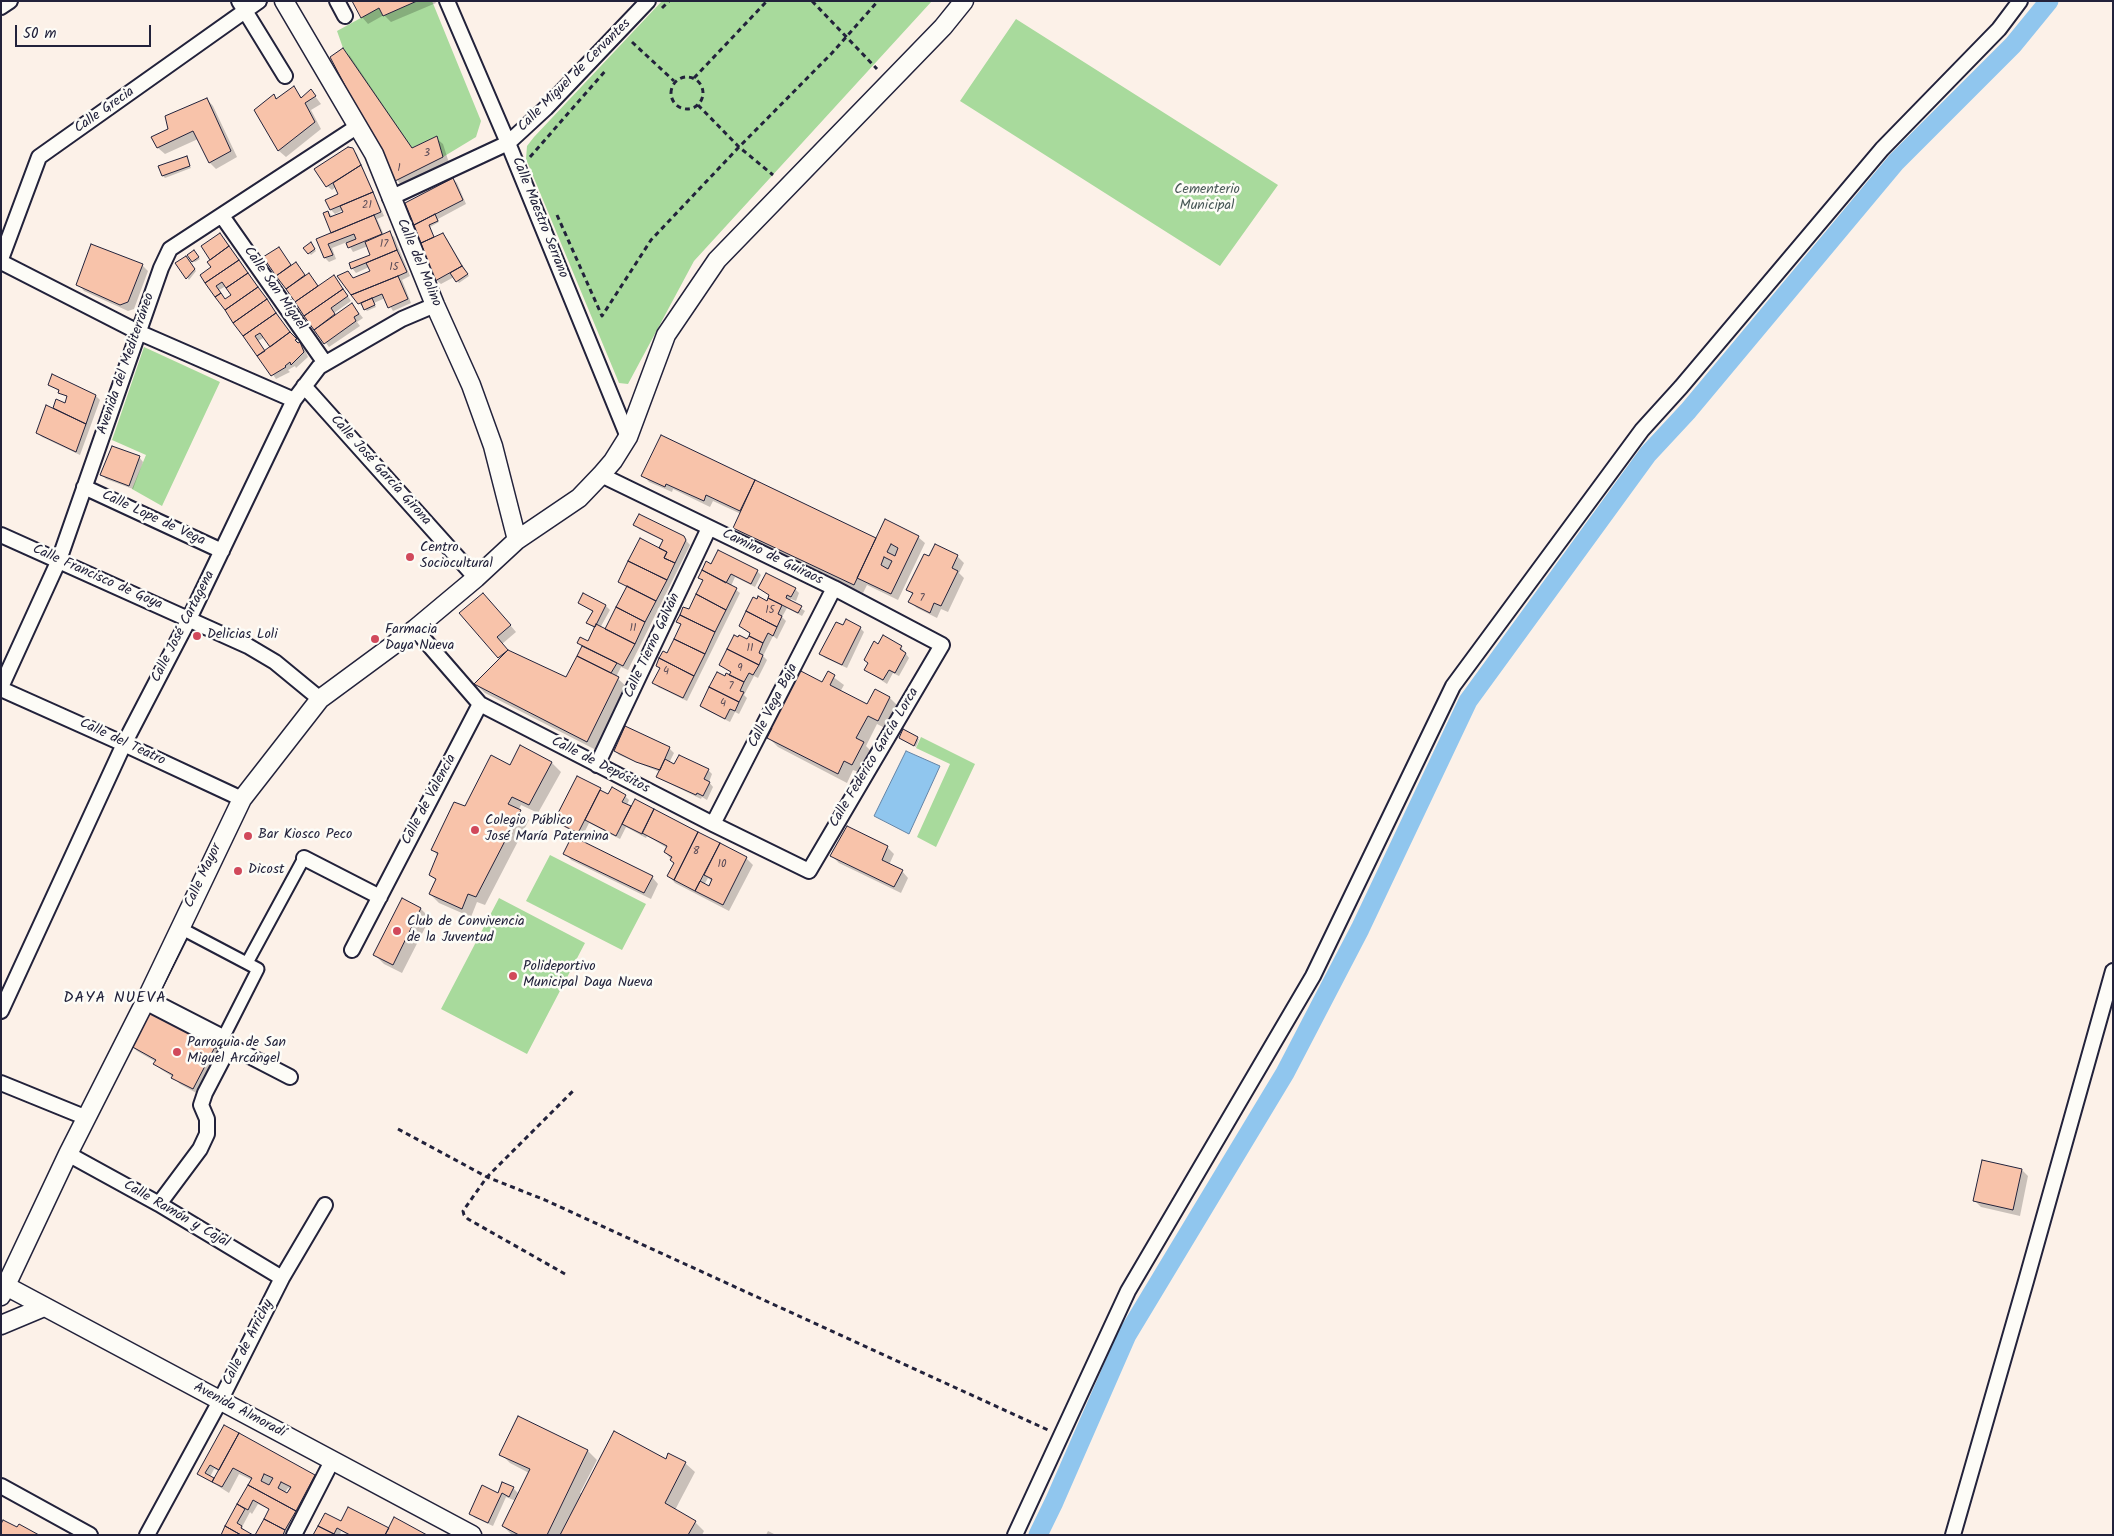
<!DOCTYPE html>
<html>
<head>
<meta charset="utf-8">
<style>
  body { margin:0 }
  #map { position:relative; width:2114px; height:1536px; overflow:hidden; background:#fcf1e8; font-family:Kalam,sans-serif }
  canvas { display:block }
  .frame { position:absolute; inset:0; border:2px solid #22223b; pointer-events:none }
  .scale { position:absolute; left:15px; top:25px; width:136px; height:22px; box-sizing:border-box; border:2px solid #22223b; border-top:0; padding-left:6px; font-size:15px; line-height:18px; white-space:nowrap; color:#22223b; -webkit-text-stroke:4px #fdfcf7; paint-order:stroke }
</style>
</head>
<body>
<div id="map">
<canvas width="2114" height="1536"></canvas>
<div class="frame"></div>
<div class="scale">50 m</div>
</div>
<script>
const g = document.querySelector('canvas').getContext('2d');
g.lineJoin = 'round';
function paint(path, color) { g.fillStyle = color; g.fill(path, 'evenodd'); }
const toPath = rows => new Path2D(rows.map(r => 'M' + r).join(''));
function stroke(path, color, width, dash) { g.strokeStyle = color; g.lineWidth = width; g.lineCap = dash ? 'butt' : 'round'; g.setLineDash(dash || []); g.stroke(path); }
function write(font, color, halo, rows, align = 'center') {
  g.font = font + ' Kalam,sans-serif'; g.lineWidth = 5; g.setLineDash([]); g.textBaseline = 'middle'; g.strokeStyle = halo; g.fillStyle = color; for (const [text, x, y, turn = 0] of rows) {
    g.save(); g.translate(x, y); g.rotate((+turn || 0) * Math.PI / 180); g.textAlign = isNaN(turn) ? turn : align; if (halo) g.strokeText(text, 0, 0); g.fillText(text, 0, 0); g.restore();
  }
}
const green = toPath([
  [417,1,432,1,481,121,476,137,443,157,437,136,412,148,343,48,337,31,379,8,383,16],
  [662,1,932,1,694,261,628,384,619,383,526,159,527,146,534,137],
  [1016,19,1278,185,1220,266,960,101],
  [144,347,220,382,162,506,132,489,146,455,112,440],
  [921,737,975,764,936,847,917,837,950,764,916,748],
  [550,855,646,904,622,950,526,901],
  [499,898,585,943,527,1054,441,1009]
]);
const water = toPath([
  [906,751,940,766,909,834,874,816,906,751]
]);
const shadow = toPath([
  [353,1,435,1,436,3,391,22,384,15,368,24,362,17],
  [343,50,350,56,413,149,436,138,443,144,449,163,403,187,397,180,332,57],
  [294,88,302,98,311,91,321,104,311,110,321,129,286,157,279,151,255,110,274,96,278,99],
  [207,99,213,106,237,157,216,169,210,163,198,139,165,154,158,148,169,130],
  [353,149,357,154,384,216,377,219,384,235,389,233,394,237,410,276,402,280,411,303,393,311,385,298,374,303,376,307,367,311,359,303,353,279,371,271,369,267,356,273,352,268,372,255,368,246,353,252,347,242,332,248,336,259,329,262,325,258,318,239,332,233,328,212,332,216,344,213,343,210,335,214,331,210,339,194,336,187,332,190,327,186,316,170],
  [186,157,191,168,165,178,163,176,159,167],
  [453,179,457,183,466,204,438,219,439,222,430,227,434,239,443,235,447,239,469,276,459,283,454,277,441,284,436,280,416,224],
  [224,238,293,337,304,348,308,357,296,368,295,366,288,370,290,372,276,379,202,276,213,268],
  [226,286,232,295,226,300,219,290],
  [265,337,272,347,266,352,258,341],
  [310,244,316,251,311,255,305,248],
  [279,248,292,266,300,268,306,276,313,279,319,287,338,281,351,301,334,313,336,315,352,304,363,318,357,322,360,326,329,347,265,258],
  [195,253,200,259,195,262,193,261],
  [187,259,196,271,189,280,177,264],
  [142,265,148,271,134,309,128,311,84,291,78,284],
  [49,384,96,396,100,400,80,455,42,437,38,433,53,410,57,401,66,404,68,398],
  [661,436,876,539,918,537,925,543,898,600,867,585,863,593,743,537,734,527,741,514,713,501,710,507,673,489,672,492,649,482,643,475],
  [139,457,143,462,133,489,106,479,102,475],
  [635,524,683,537,690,545,628,670,621,667,616,677,627,687,596,750,485,693,476,684,501,659,461,613,490,601,516,632,502,644,509,652,567,679,583,647,578,643,588,643,595,629,588,623,593,612,579,603,606,606,610,610,600,628,606,631,627,587,620,581,660,550,664,541,639,529],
  [957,556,964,563,959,573,964,578,948,612,941,609,937,618,917,608,910,602,913,595,908,589,930,558],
  [712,566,757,571,761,575,755,587,735,577,731,586,740,593,687,701,658,687,654,682,661,669,657,666,668,655,682,626,678,622,689,611,703,581,699,577],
  [760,588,795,589,799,593,796,601,791,599,790,601,805,611,802,616,787,608,782,617,786,621,777,639,773,636,763,656,767,660,758,678,754,676,744,695,747,698,739,714,735,712,730,722,706,710,702,706,732,673,721,664,747,641,751,634,740,626,767,602,770,596],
  [860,628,864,632,847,668,825,658,821,654],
  [901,647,909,658,899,676,893,673,887,684,866,670],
  [828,673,844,685,840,692,867,706,890,698,899,707,887,729,877,724,866,746,872,752,861,773,853,770,847,783,778,747,769,738,823,684],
  [626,728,669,748,674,753,669,763,675,766,708,770,712,774,709,782,713,787,707,800,702,797,701,799,662,780,658,776,660,772,619,755,615,751],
  [917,738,919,739,916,747,902,740],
  [552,763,561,772,538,813,521,805,518,811,529,820,485,905,477,902,471,917,439,903,430,894,437,881,430,875,438,856,432,849,466,808,510,766],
  [600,789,604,794,625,796,629,800,627,805,632,808,719,844,746,858,753,865,729,911,675,883,669,876,675,864,665,852,667,848,647,836,646,838,626,827,620,839,589,823,582,837,555,821],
  [708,878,713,882,709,888,704,885],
  [887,847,894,854,889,865,902,871,908,878,901,893,839,863,832,856],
  [565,853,652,877,658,884,651,899,571,860],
  [402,900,421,909,430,918,402,973,384,964,375,955],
  [130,1044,216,1046,222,1052,200,1095,180,1084,173,1077,162,1070,155,1064,156,1062,137,1051],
  [2022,1170,2028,1176,2020,1216,1981,1207,1974,1200],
  [519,1417,588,1451,597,1460,580,1493,583,1494,666,1461,669,1455,685,1463,695,1472,675,1510,695,1522,704,1531,702,1535,512,1535,503,1526,516,1501,506,1497,493,1526,475,1518,470,1513,498,1494,513,1488,519,1494,529,1473,510,1463,501,1454],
  [224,1427,315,1476,321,1482,289,1535,256,1535,270,1510,258,1504,252,1514,250,1512,242,1527,245,1531,222,1535,252,1480,239,1474,229,1493,199,1474],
  [214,1469,219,1471,215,1480,210,1477],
  [288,1488,291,1489,288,1495,285,1493],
  [341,1523,389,1530,424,1535,348,1535,341,1531,340,1535,315,1535],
  [768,1531,776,1535,766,1535]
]);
const canal = toPath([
  [1038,1535,1054,1502,1127,1335,1285,1073,1360,929,1468,701,1648,454,1688,411,1896,162,2013,45,2049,1]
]);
const building = toPath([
  [352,1,417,1,383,16,379,8,361,18,352,1],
  [343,48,412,148,437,136,443,157,395,181,330,57,343,48],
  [294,86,301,98,311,89,316,96,305,103,315,122,278,151,254,110,274,94,276,99,294,86],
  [207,98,231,151,209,163,193,131,157,148,151,137,168,129,165,116,207,98],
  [348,147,353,148,361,165,326,187,314,169,348,147],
  [187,156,190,166,162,176,158,166,187,156],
  [361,165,373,192,330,210,325,200,338,194,333,183,361,165],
  [453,178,463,200,414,225,405,203,453,178],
  [373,192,381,212,331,233,323,213,328,211,330,217,343,212,340,206,373,192],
  [435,214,438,221,429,225,434,237,421,243,414,225,435,214],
  [374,215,382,234,348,248,346,243,356,239,354,234,328,244,333,255,324,258,316,239,374,215],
  [390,231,397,250,351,269,349,263,370,255,365,242,390,231],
  [220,233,229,246,210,260,201,246,220,233],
  [443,233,462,266,435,281,421,243,443,233],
  [311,242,315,249,308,254,303,248,311,242],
  [91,244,143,264,128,302,120,305,76,285,91,244],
  [229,246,239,260,205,283,200,275,211,267,207,262,229,246],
  [279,247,291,265,276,276,263,257,279,247],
  [194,250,199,257,192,262,187,255,194,250],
  [397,250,407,272,398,276,351,295,337,276,348,271,353,278,370,271,366,263,397,250],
  [186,256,195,269,186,279,175,263,186,256],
  [239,260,248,273,226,288,222,282,216,286,221,293,215,297,205,283,239,260],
  [296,262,305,275,286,289,276,276,296,262],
  [462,266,468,274,456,282,450,273,462,266],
  [248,273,258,287,225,310,215,297,221,293,225,299,231,295,226,288,248,273],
  [309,273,318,286,295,302,286,289,309,273],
  [334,275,343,289,304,316,295,302,334,275],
  [398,276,408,299,388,308,382,294,358,304,351,295,398,276],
  [258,287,267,299,233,323,225,310,258,287],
  [343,289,348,296,331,308,335,314,314,330,304,316,343,289],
  [372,298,375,305,364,310,361,303,372,298],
  [267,299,276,313,243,336,233,323,267,299],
  [352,303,359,314,354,317,356,321,324,344,314,330,352,303],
  [276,313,290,332,270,347,260,333,255,336,265,351,257,356,243,336,276,313],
  [290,332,297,339,295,340,298,343,300,342,304,352,291,365,290,362,285,366,286,367,271,376,257,356,290,332],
  [52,374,96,395,86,424,53,408,56,399,65,403,67,396,58,393,59,390,48,385,52,374],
  [46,405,86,424,76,452,36,433,46,405],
  [661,435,755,480,740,511,706,495,704,501,666,484,665,487,641,476,661,435],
  [112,446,140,456,129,486,100,475,112,446],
  [755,480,876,538,854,585,733,528,755,480],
  [639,514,684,536,686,540,675,563,664,558,667,552,659,548,663,540,633,525,639,514],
  [885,519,919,536,891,594,857,578,885,519],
  [891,544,898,548,895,556,887,552,891,544],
  [884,557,892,561,888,569,881,565,884,557],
  [640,538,667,552,664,558,675,563,667,580,628,561,640,538],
  [935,544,958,555,952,568,958,571,941,606,934,603,930,613,908,602,913,593,906,590,924,554,929,556,935,544],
  [718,550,758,570,751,584,731,574,726,583,702,570,706,561,711,564,718,550],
  [628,561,667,580,656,601,618,582,628,561],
  [702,570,737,588,726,610,696,594,703,580,698,578,702,570],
  [766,573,796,588,791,597,787,595,786,598,802,606,798,613,768,598,769,595,758,588,766,573],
  [627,586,656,601,645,622,616,607,627,586],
  [483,593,511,625,497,637,508,650,498,658,459,613,483,593],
  [583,593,606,605,595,627,586,623,593,611,578,603,583,593],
  [696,594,726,610,715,632,680,615,683,607,689,609,696,594],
  [758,596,767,601,768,598,782,605,778,614,782,616,777,627,746,611,753,597,757,599,758,596],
  [616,607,645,622,635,644,605,629,616,607],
  [746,611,777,627,773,636,768,633,763,643,749,636,750,633,739,626,746,611],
  [680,615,715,632,705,654,674,639,681,624,676,622,680,615],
  [846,619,861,627,842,665,819,654,836,622,843,625,846,619],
  [596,624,635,644,623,666,577,643,580,637,588,641,596,624],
  [734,635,738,637,739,635,747,639,749,636,763,643,759,653,763,655,759,665,727,649,734,635],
  [883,635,902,646,900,649,906,653,895,673,889,670,883,680,864,670,868,663,864,660,874,641,878,644,883,635],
  [674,639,705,654,694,676,659,658,663,651,667,653,674,639],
  [582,646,617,663,611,673,577,656,582,646],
  [727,649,759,665,753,675,749,673,744,682,729,675,731,672,719,665,727,649],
  [508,650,566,677,577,656,619,677,587,742,474,684,508,650],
  [659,658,694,676,683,698,652,683,660,668,656,666,659,658],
  [797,669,822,682,828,671,835,675,830,685,867,704,875,689,890,697,878,721,868,716,856,738,864,742,852,765,844,761,838,774,767,738,772,728,768,726,797,669],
  [717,672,725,676,726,673,744,682,740,691,744,692,739,702,709,687,717,672],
  [709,687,739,702,735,711,730,709,725,719,700,706,709,687],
  [625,726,670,747,660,770,636,762,614,751,625,726],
  [903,729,918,737,914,746,899,738,903,729],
  [520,745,552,762,529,805,512,797,508,804,521,810,476,897,468,894,462,909,429,894,436,879,429,875,438,853,431,850,454,802,465,806,491,755,510,765,520,745],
  [679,755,709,769,704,779,710,782,703,796,697,793,696,795,656,777,665,759,674,764,679,755],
  [577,776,601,788,578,833,554,821,577,776],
  [612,787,626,795,622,802,631,806,616,836,585,820,600,790,608,794,612,787],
  [635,799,654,809,642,834,622,824,635,799],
  [654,809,698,832,674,880,667,876,674,863,670,860,672,857,664,852,667,846,642,833,654,809],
  [847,826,888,846,882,860,903,870,894,887,830,856,847,826],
  [698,832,720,843,695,891,674,880,698,832],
  [572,836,653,876,644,893,563,854,572,836],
  [720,843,747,857,723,905,695,891,700,881,709,886,712,879,704,875,720,843],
  [402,898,421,908,393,965,373,955,402,898],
  [147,1010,216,1045,193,1089,171,1078,173,1075,153,1064,156,1060,129,1045,147,1010],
  [1982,1160,2022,1169,2013,1210,1973,1201,1982,1160],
  [518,1416,588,1450,547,1535,519,1535,502,1526,530,1469,499,1455,518,1416],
  [224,1425,239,1433,219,1470,210,1465,205,1473,214,1478,212,1482,197,1474,224,1425],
  [614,1431,666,1459,668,1453,686,1462,665,1503,696,1521,688,1535,560,1535,614,1431],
  [239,1433,315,1475,296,1511,248,1485,252,1478,233,1468,222,1487,212,1482,239,1433],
  [264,1474,273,1478,269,1485,261,1481,264,1474],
  [281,1482,291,1487,287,1493,278,1488,281,1482],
  [502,1482,514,1487,509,1497,502,1493,488,1523,469,1514,482,1485,498,1493,502,1482],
  [248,1485,296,1511,285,1530,264,1519,269,1509,253,1500,248,1510,237,1504,248,1485],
  [237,1504,245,1509,237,1523,242,1526,241,1528,253,1535,241,1535,225,1526,237,1504],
  [348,1507,389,1528,385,1535,350,1535,337,1528,334,1534,318,1526,325,1513,341,1521,348,1507],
  [394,1517,427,1535,385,1535,394,1517],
  [264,1519,285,1530,283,1535,255,1535,264,1519],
  [3,1520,17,1527,19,1524,39,1535,1,1535,1,1524,3,1520],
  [225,1526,241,1535,221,1535,225,1526],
  [318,1526,336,1535,313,1535,318,1526]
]);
const path = toPath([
  [812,1,877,69],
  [662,8,669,1],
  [632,42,674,81],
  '671 93a16 16 0 1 1 32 0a16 16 0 1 1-32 0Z',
  [694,78,767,1],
  [698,105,739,147,773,175],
  [530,157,606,70],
  [557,215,602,316,651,240,739,147,832,53,878,1],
  [398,1129,487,1177,545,1200,1048,1430],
  [565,1274,468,1219,464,1215,463,1211,487,1177,575,1089]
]);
const pedestrian = toPath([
  [184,930,258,969,224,1036,150,998,184,930],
  [247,963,304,858]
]);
const minor = toPath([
  [239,1,285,76],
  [337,1,345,16],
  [447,1,508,143,628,437],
  [1,7,10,1],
  [390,198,508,143,546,108,648,1],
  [222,216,325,363],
  [1,259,39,157,259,1],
  [1,262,138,332,294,400],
  [304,386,476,578],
  [84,487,222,551],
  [1,535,248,646,275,662,320,699],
  [415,629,480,704,713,824,809,871,942,645,834,588,601,475],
  [1,687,59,560,161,268,170,249,358,126],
  [1,689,124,744,242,799],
  [597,765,709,528],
  [713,824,834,588],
  [304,858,380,897],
  [352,950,480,704],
  [145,1002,290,1077],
  [1,1011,124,744,189,619,294,400,319,367,402,319,435,305],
  [1,1083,87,1118],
  [68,1154,159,1204,282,1278],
  [159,1204,200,1149,207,1134,207,1119,201,1105,205,1093,230,1045],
  [1,1486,90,1535],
  [147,1535,220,1401,282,1278,325,1205],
  [294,1535,332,1461],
  [1015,1535,1128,1291,1313,976,1453,686,1642,430,1681,387,1882,149,1999,29,2020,1],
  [1953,1535,2026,1281,2113,971]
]);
const tertiary = toPath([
  [284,1,374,154,435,305,471,385,493,446,517,540],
  [6,1286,472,1535],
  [1,1296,68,1154,145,1002,242,799,320,699,415,629,476,578,517,540,579,498,601,475,613,461,628,437,666,335,717,260,943,27,964,1],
  [1,1325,44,1307]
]);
const markers = [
  [410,557,5,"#d1495b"],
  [197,636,5,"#d1495b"],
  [375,639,5,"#d1495b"],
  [475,830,5,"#d1495b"],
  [248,836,5,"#d1495b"],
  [238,871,5,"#d1495b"],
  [397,931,5,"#d1495b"],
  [513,976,5,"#d1495b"],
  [177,1052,5,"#d1495b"]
];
const numberNames = [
  ["3",427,154],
  ["1",399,169],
  ["21",367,206],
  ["17",384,245],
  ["15",394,268],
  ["7",922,599],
  ["15",770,611],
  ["11",633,629],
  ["11",750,649],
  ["9",740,669],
  ["4",666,672],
  ["7",731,687],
  ["4",723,704],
  ["8",696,852],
  ["10",722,865]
];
const streetNames = [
  ["Calle Miguel de Cervantes",575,76,-45],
  ["Calle Grecia",105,111,-35],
  ["Calle Maestro Serrano",539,218,68],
  ["Calle del Molino",418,263,67],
  ["Calle San Miguel",274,289,55],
  ["Avenida del Mediterráneo",127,364,-71],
  ["Calle José García Girona",380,471,48],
  ["Calle Lope de Vega",153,519,25],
  ["Camino de Guiraos",772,558,26],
  ["Calle Francisco de Goya",97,578,24],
  ["Calle José Cartagena",184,627,-63],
  ["Calle Tierno Galván",653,646,-65],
  ["Calle Vega Baja",774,706,-63],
  ["Calle del Teatro",122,743,25],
  ["Calle Federico García Lorca",875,758,-59],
  ["Calle de Depósitos",600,766,27],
  ["Calle de Valencia",430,800,-62],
  ["Calle Mayor",204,876,-65],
  ["Calle Ramón y Cajal",176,1215,30],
  ["Calle de Arrichy",249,1343,-63],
  ["Avenida Almoradí",239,1411,28]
];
const parkNames = [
  ["Cementerio",1207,191],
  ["Municipal",1207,207]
];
const poiNames = [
  ["Centro",420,549],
  ["Sociocultural",420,565],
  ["Farmacia",385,631],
  ["Daya Nueva",385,647],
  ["Delicias Loli",207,636],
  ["Colegio Público",485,822],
  ["José María Paternina",485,838],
  ["Bar Kiosco Peco",258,836],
  ["Dicost",248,871],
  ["Club de Convivencia",407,923],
  ["de la Juventud",407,939],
  ["Polideportivo",523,968],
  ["Municipal Daya Nueva",523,984],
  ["Parroquia de San",187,1044],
  ["Miguel Arcángel",187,1060]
];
const quarterNames = [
  ["DAYA NUEVA",115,999]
];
paint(green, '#a8da9c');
paint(water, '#90c6ee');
stroke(water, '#6484a6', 1);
paint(shadow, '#0003');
stroke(canal, '#90c6ee', 19);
paint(building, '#f8c3aa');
stroke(building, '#22223b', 1);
stroke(pedestrian, '#22223b', 15);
stroke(minor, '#22223b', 18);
stroke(tertiary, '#22223b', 21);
stroke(path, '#22223b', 3, [5, 4]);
stroke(pedestrian, '#fdfcf7', 11);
stroke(minor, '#fdfcf7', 14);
stroke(tertiary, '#fdfcf7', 18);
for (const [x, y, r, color] of markers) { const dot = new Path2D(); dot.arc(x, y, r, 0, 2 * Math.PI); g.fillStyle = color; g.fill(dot); stroke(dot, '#fdfcf7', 2); }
write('11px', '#584a57', null, numberNames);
write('14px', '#22223b', '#fdfcf7', streetNames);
write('14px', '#4a5958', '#fdfcf7', parkNames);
write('14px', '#22223b', '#fdfcf7', poiNames, 'left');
g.letterSpacing = '1px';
write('16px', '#22223b', '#fdfcf7', quarterNames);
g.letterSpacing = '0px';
</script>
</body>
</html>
